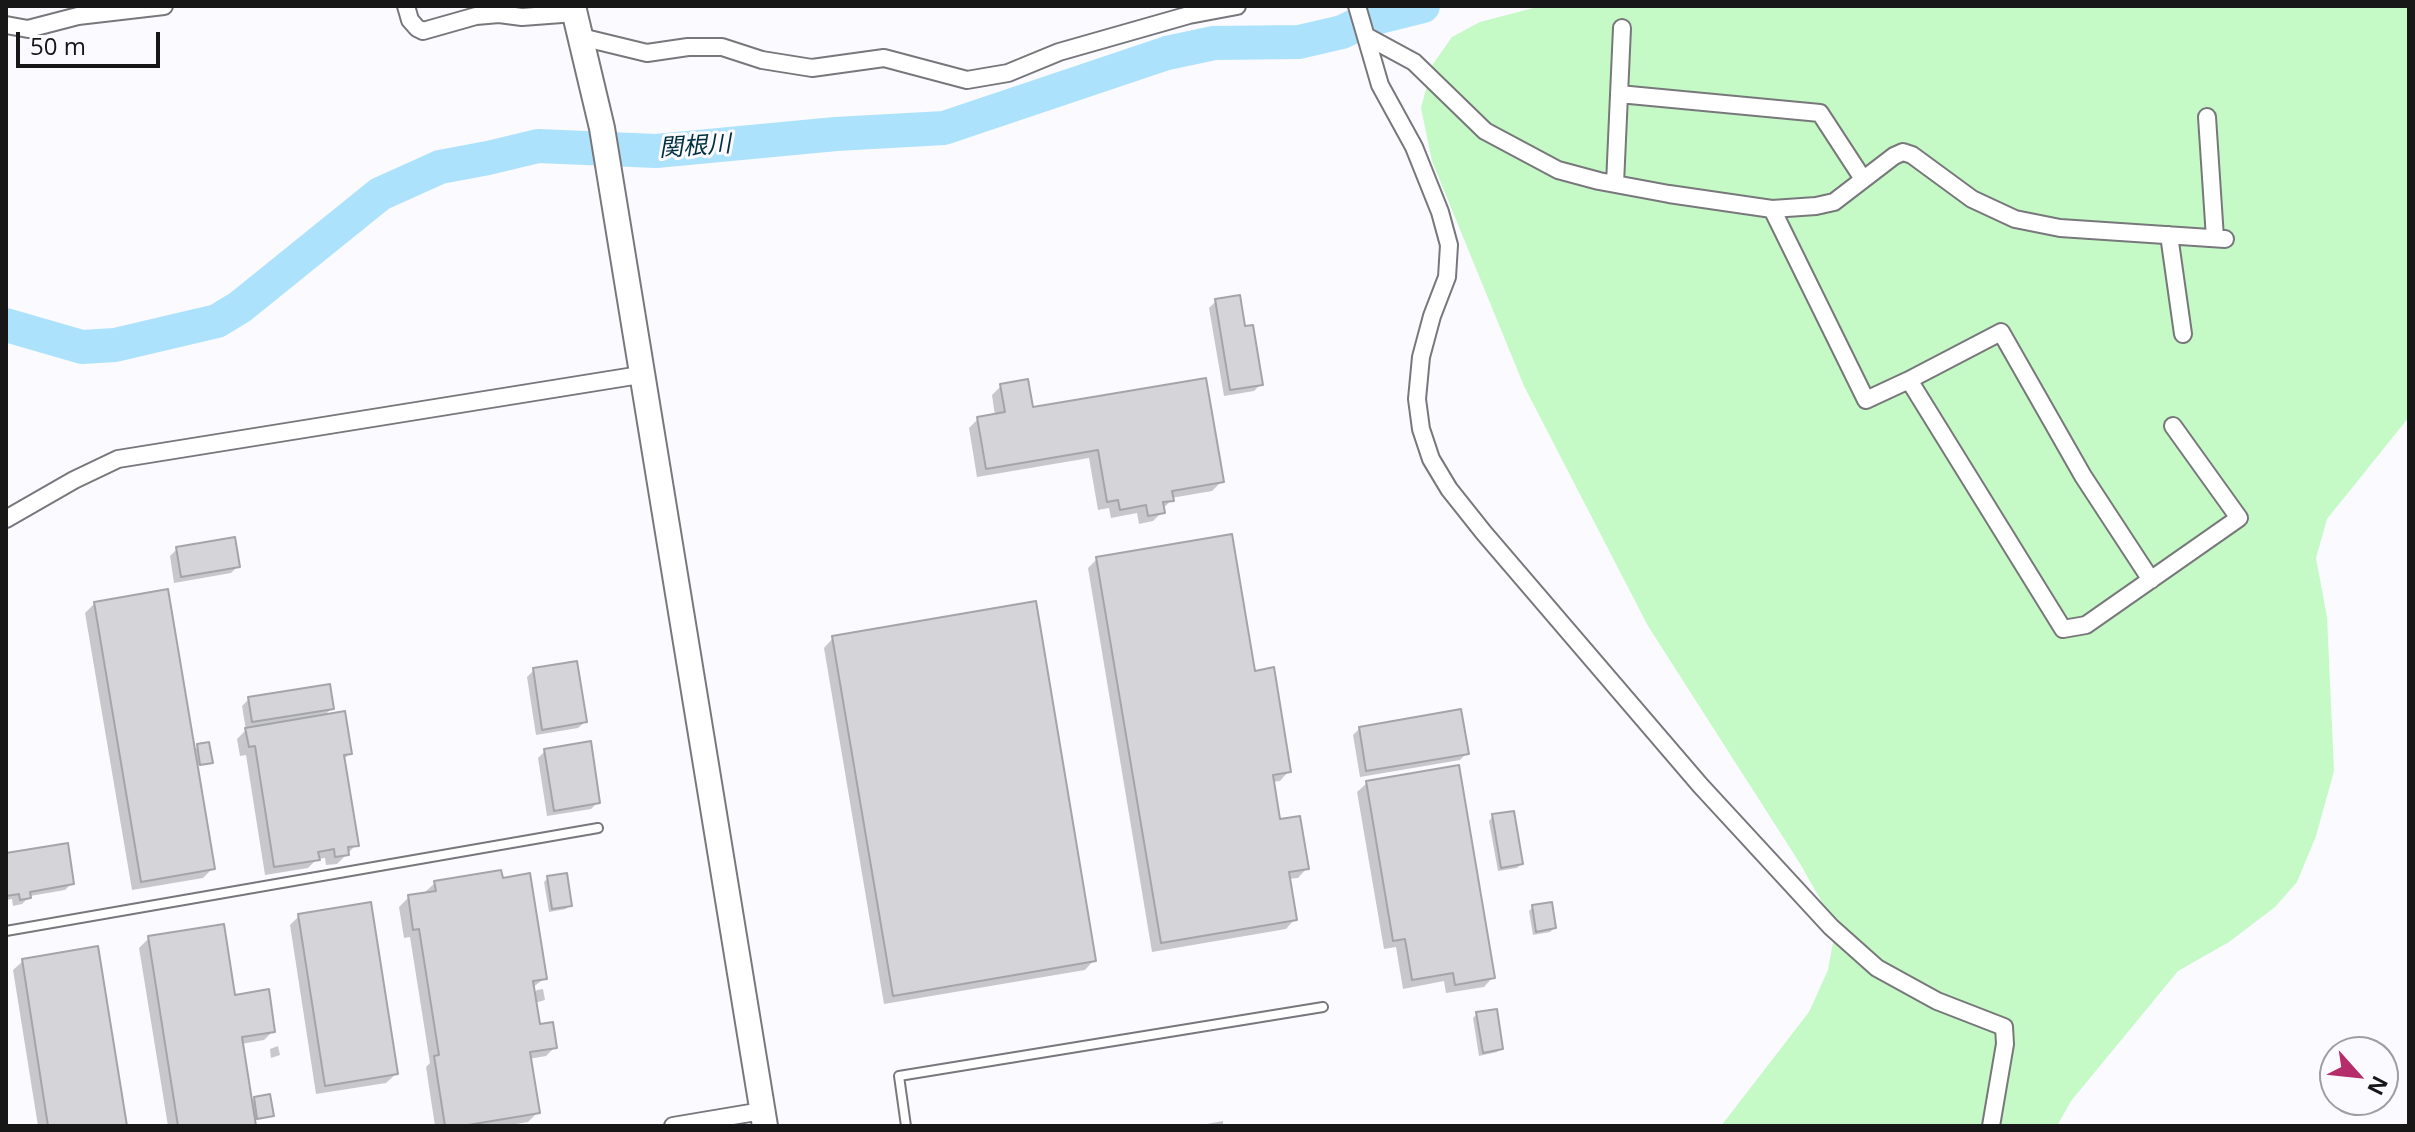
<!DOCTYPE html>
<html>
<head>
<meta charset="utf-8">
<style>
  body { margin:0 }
  #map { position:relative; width:2415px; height:1132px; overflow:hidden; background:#fafaff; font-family:"Open Sans",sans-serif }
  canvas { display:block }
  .frame { position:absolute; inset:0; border:8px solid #171718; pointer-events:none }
  .north { position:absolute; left:2319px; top:1036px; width:80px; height:80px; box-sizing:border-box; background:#fafaff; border:2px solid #9f9fa3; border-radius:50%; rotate:117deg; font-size:22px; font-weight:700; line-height:32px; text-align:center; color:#171718 }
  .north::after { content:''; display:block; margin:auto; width:28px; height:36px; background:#b62d6b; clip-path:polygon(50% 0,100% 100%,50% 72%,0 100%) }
  .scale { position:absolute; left:16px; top:32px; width:144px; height:36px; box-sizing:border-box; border:4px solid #171718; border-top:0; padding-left:10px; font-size:24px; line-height:28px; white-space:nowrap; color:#171718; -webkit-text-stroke:6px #fafaff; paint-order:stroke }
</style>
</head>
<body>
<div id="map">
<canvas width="2415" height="1132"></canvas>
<div class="frame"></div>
<div class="north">N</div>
<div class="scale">50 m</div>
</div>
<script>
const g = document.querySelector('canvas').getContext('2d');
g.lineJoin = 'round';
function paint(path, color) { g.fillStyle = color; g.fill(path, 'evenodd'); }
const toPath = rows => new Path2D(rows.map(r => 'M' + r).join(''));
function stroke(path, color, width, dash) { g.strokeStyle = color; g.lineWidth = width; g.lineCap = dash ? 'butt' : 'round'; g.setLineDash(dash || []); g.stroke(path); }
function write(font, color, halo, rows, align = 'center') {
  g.font = font + ' "Open Sans","Noto Sans JP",sans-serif'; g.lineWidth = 6; g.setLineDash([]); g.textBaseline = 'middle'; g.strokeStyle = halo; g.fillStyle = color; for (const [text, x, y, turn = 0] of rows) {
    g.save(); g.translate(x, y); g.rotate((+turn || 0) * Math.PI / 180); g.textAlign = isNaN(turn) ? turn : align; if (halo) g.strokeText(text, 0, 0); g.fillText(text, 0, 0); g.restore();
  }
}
const green = toPath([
  [1541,6,2409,6,2409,417,2327,519,2316,558,2327,617,2334,771,2316,836,2297,882,2275,907,2229,942,2178,971,2071,1101,2057,1126,1721,1126,1809,1012,1828,970,1834,937,1826,909,1799,862,1648,626,1524,386,1432,161,1421,108,1433,64,1452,37,1480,22]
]);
const shadow = toPath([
  [1216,301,1243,328,1261,384,1254,391,1224,396,1209,308],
  [1001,386,1031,410,1222,481,1212,491,1171,498,1172,500,1162,509,1162,512,1153,521,1139,524,1137,513,1111,518,1109,508,1098,510,1089,458,977,477,969,428,978,419,995,416,992,395],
  [177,549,238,566,231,573,174,583,170,556],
  [1097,559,1253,673,1289,771,1280,781,1272,782,1279,822,1307,868,1298,878,1288,879,1295,919,1286,929,1152,952,1088,568],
  [95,603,193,751,198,746,210,762,195,766,213,868,203,878,132,890,85,613],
  [833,638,1094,960,1085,970,884,1004,824,648],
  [534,670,585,722,578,728,536,735,527,677],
  [249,699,332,708,324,716,350,753,343,760,356,845,337,864,326,865,325,858,317,859,308,868,265,875,246,755,240,756,237,739,246,730,242,706],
  [1360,728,1467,753,1460,760,1360,777,1353,735],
  [545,751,598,802,591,809,547,816,538,758],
  [1367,783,1493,977,1484,987,1446,993,1444,981,1403,989,1396,947,1384,949,1357,792],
  [1493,816,1521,864,1517,868,1498,871,1489,821],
  [6,855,72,883,65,890,30,896,22,904,13,906,12,899,6,900],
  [548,878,570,905,566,909,549,912,544,882],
  [435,883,545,978,532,988,533,994,537,990,543,989,545,1000,535,1003,538,1026,555,1047,546,1056,529,1059,537,1113,528,1122,504,1126,435,1126,426,1067,430,1063,410,937,404,938,399,907,409,897,426,894,425,892],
  [1533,907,1554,928,1550,932,1533,935,1529,911],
  [299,916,396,1074,386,1083,316,1094,290,925],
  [149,938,233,997,273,1031,264,1040,241,1044,250,1103,255,1099,272,1116,270,1117,253,1120,254,1126,168,1126,139,948],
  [23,961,125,1126,38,1126,13,970],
  [1477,1014,1501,1048,1497,1052,1479,1056,1473,1018],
  [278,1046,280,1055,271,1058,270,1049],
  [1223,1121,1223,1126,1196,1126]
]);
const river = toPath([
  [6,325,82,347,115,345,217,321,240,307,380,194,440,167,488,158,538,146,656,151,836,134,944,128,1167,53,1214,43,1299,42,1342,32,1367,20,1423,6]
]);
const building = toPath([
  [1240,295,1245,326,1253,325,1263,385,1230,390,1215,299,1240,295],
  [1206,378,1224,482,1172,491,1174,501,1163,502,1165,513,1148,516,1146,505,1120,510,1118,500,1107,502,1098,450,986,469,977,417,1005,412,1000,384,1028,379,1033,407,1206,378],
  [1232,534,1255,671,1274,667,1291,772,1273,775,1280,819,1300,816,1309,869,1289,872,1297,920,1161,943,1096,557,1232,534],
  [235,537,240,567,181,577,176,547,235,537],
  [168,589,215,869,141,882,94,602,168,589],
  [1036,601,1096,961,893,996,832,636,1036,601],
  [577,661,587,722,542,730,533,668,577,661],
  [330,684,334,709,252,722,248,697,330,684],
  [1461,709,1469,754,1366,771,1359,727,1461,709],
  [345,711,352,754,344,755,359,846,348,847,349,855,335,857,334,849,318,852,320,860,274,867,255,746,249,747,245,728,345,711],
  [591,741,600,803,554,811,544,749,591,741],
  [209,742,213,763,200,765,197,744,209,742],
  [1459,765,1495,978,1455,985,1453,973,1412,980,1405,939,1393,941,1366,781,1459,765],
  [1514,811,1523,864,1501,868,1492,814,1514,811],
  [68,843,74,884,30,892,31,898,20,900,19,894,6,896,6,853,68,843],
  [501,870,503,878,530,873,547,979,533,981,540,1024,553,1022,557,1048,530,1052,540,1113,462,1126,445,1126,434,1056,439,1055,419,929,413,930,408,895,436,891,434,881,501,870],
  [567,873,572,906,552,909,547,876,567,873],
  [371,902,398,1074,325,1086,298,914,371,902],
  [1552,902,1556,928,1536,932,1532,905,1552,902],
  [224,924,235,995,269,989,275,1032,242,1037,256,1126,178,1126,148,936,224,924],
  [98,946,127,1126,48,1126,22,959,98,946],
  [1497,1009,1503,1049,1483,1053,1476,1012,1497,1009],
  [270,1094,274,1116,257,1119,254,1097,270,1094]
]);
const lane = toPath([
  [6,931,598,828],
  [906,1126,899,1076,1323,1007]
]);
const street = toPath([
  [406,6,410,20,417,28,423,31,476,16,499,14,522,17,575,13],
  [1357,6,1380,85,1414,147,1440,212,1449,245,1447,277,1432,316,1421,357,1417,399,1421,429,1431,459,1449,489,1484,533,1700,785,1831,927,1877,968,1937,1001,2004,1027,2005,1044,1991,1126],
  [6,25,28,29,78,16,164,6],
  [1366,36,1414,62,1485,131,1558,170,1599,181,1669,194,1772,209,1816,206,1834,202,1894,156,1903,152,1912,155,1972,199,2015,219,2060,228,2225,239],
  [581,37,647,53,688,47,722,47,762,60,812,68,884,58,967,80,1008,73,1059,52,1189,15,1237,6],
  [1619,94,1820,113,1863,179],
  [2207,117,2215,238],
  [1615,184,1622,28],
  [1772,209,1866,400,1909,380,2063,629,2086,625,2239,518,2173,426],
  [2169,235,2183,334],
  [1909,380,2001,332,2083,476,2151,580],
  [6,519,74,480,118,459,640,375],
  [673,1126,762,1111]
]);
const secondary = toPath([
  [573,6,602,128,765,1126]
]);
const waterNames = [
  ["関根川",695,147,-4]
];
paint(green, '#c5f9c5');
paint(shadow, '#0003');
stroke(river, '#ace2fb', 34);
paint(building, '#d5d5d9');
stroke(building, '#a4a5a9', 2);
stroke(lane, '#78787c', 12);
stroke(street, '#78787c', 20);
stroke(secondary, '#78787c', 28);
stroke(lane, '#fff', 8);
stroke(street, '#fff', 16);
stroke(secondary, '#fff', 24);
write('italic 24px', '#012f40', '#fafaff', waterNames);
</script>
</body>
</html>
